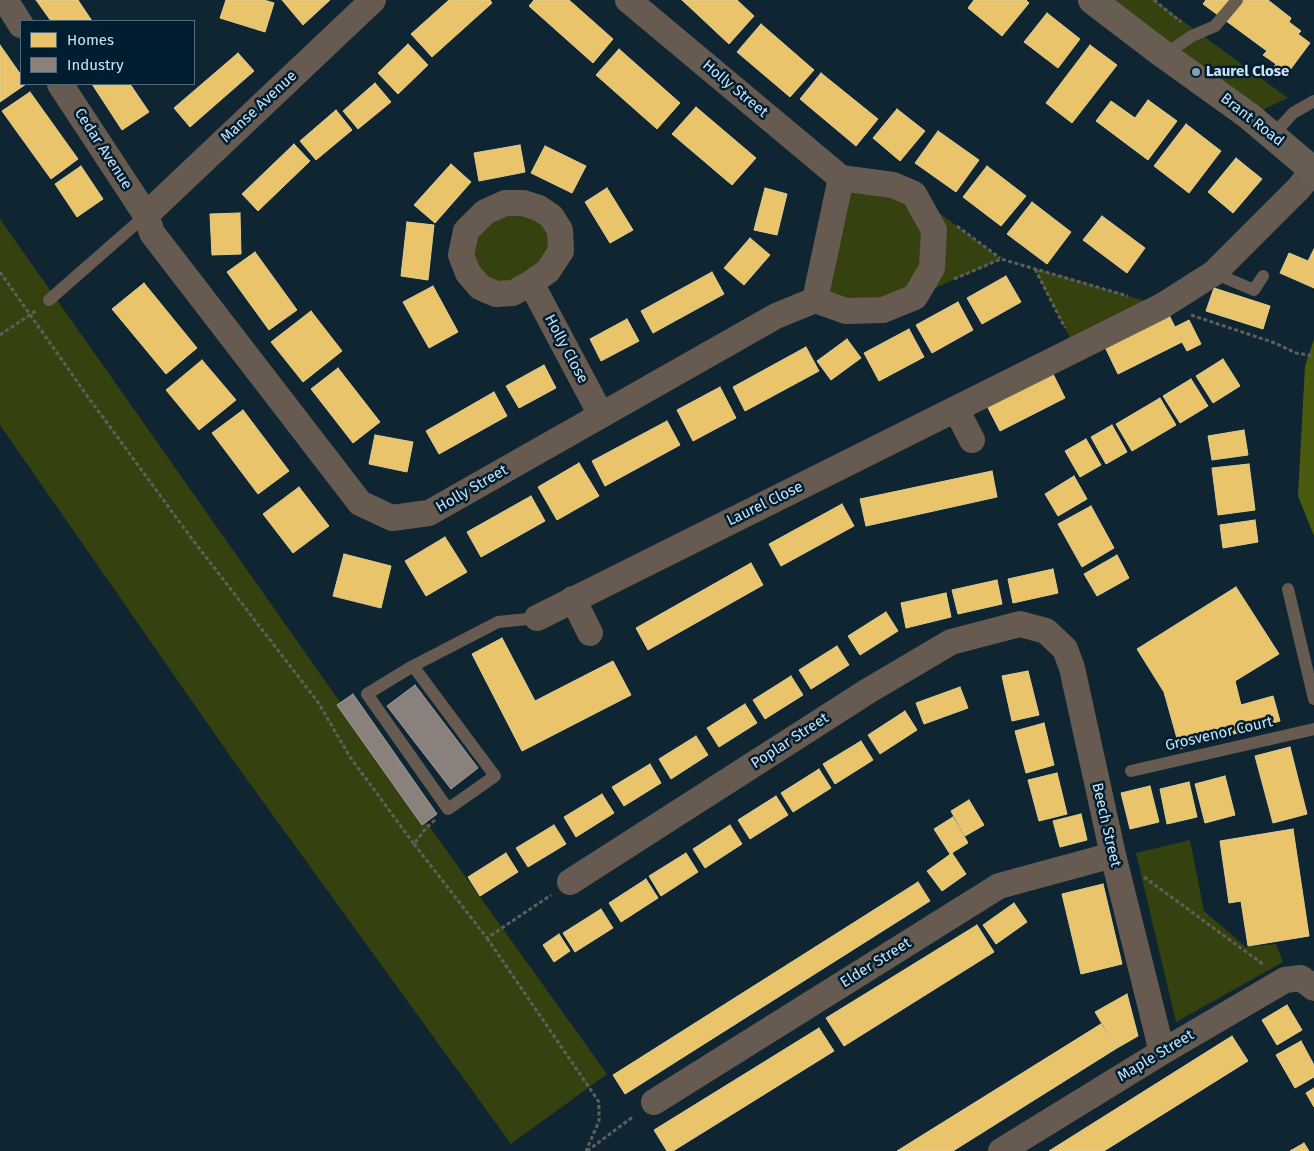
<!DOCTYPE html>
<html>
<head>
<meta charset="utf-8">
<style>
  body { margin:0 }
  #map { position:relative; width:1314px; height:1151px; overflow:hidden; background:#0f2532; font-family:"Fira Sans",sans-serif }
  canvas { display:block }
  .legend { position:absolute; left:20px; top:20px; width:175px; height:65px; box-sizing:border-box; background:#011e31; border:1px solid #526c7e; margin:0; padding:6px 9px; list-style:none; font-size:15px; color:#cce1f1 }
  .legend li { display:flex; align-items:center; gap:10px; height:25px }
  .legend b { width:25px; border:1px solid #526c7e }
</style>
</head>
<body>
<div id="map">
<canvas width="1314" height="1151"></canvas>
<ul class="legend">
<li><b style="height:14px;background:#e9c46a"></b>Homes</li>
<li><b style="height:14px;background:#8a817c"></b>Industry</li>
</ul>
</div>
<script>
const g = document.querySelector('canvas').getContext('2d');
g.lineJoin = 'round';
function paint(path, color) { g.fillStyle = color; g.fill(path, 'evenodd'); }
const toPath = rows => new Path2D(rows.map(r => 'M' + r).join(''));
function stroke(path, color, width, dash) { g.strokeStyle = color; g.lineWidth = width; g.lineCap = dash ? 'butt' : 'round'; g.setLineDash(dash || []); g.stroke(path); }
function write(font, color, halo, rows, align = 'center') {
  g.font = font + ' "Fira Sans",sans-serif'; g.lineWidth = 5; g.setLineDash([]); g.textBaseline = 'middle'; g.strokeStyle = halo; g.fillStyle = color; for (const [text, x, y, turn = 0] of rows) {
    g.save(); g.translate(x, y); g.rotate((+turn || 0) * Math.PI / 180); g.textAlign = isNaN(turn) ? turn : align; if (halo) g.strokeText(text, 0, 0); g.fillText(text, 0, 0); g.restore();
  }
}
const green = toPath([
  [1092,0,1154,0,1288,98,1249,116],
  [841,178,914,194,1001,259,915,297,815,300],
  [485,212,551,216,548,271,480,287,466,231],
  [0,219,335,695,607,1074,511,1144,235,763,0,425],
  [1034,268,1162,306,1076,349],
  [1190,840,1204,911,1246,947,1276,944,1283,962,1176,1022,1136,853]
]);
const forest = toPath([
  [1314,339,1314,536,1298,496,1305,366]
]);
const homes = toPath([
  [36,0,78,0,92,21,51,21,36,0],
  [226,0,264,0,274,3,265,32,220,18,226,0],
  [282,0,330,0,303,25,282,0],
  [449,0,490,0,492,3,432,57,411,34,449,0],
  [534,0,569,0,613,39,593,63,529,6,534,0],
  [682,0,737,0,754,16,729,44,682,0],
  [974,0,1026,0,1029,3,1002,36,968,8,974,0],
  [1206,0,1268,0,1291,18,1289,22,1301,31,1298,34,1310,43,1284,78,1272,70,1276,64,1263,55,1267,51,1203,4,1206,0],
  [1047,13,1080,39,1058,68,1024,42,1047,13],
  [761,24,814,70,790,97,737,52,761,24],
  [408,44,428,65,398,94,378,73,408,44],
  [0,45,21,75,21,84,26,84,0,102,0,45],
  [1090,45,1117,65,1072,123,1046,103,1090,45],
  [619,49,680,103,657,129,596,75,619,49],
  [238,53,254,71,190,127,174,108,238,53],
  [821,73,878,119,856,146,800,99,821,73],
  [375,83,391,102,358,129,343,111,375,83],
  [92,84,130,84,149,112,122,130,92,84],
  [30,92,78,159,51,179,2,111,30,92],
  [1148,100,1177,121,1148,160,1096,121,1111,101,1135,118,1148,100],
  [696,107,756,158,732,185,672,134,696,107],
  [897,109,925,131,900,161,873,138,897,109],
  [336,110,352,130,316,160,300,141,336,110],
  [1186,124,1221,151,1189,193,1154,166,1186,124],
  [938,131,979,160,956,192,915,163,938,131],
  [294,144,310,161,258,211,242,194,294,144],
  [520,145,525,172,479,181,474,153,520,145],
  [545,146,586,166,572,193,531,173,545,146],
  [1236,158,1262,179,1233,213,1208,192,1236,158],
  [451,164,471,182,435,223,414,205,451,164],
  [81,166,103,199,77,217,55,184,81,166],
  [987,166,1026,196,1001,226,963,197,987,166],
  [607,188,633,230,610,243,585,202,607,188],
  [765,188,787,194,777,235,754,230,765,188],
  [1032,202,1071,232,1047,264,1007,234,1032,202],
  [240,213,241,254,212,255,210,214,240,213],
  [1102,216,1145,248,1127,273,1083,240,1102,216],
  [407,222,434,225,428,280,401,276,407,222],
  [750,238,770,255,744,285,724,268,750,238],
  [1314,249,1314,288,1280,273,1289,253,1308,261,1314,249],
  [255,252,297,310,269,330,227,272,255,252],
  [712,272,724,294,653,333,641,311,712,272],
  [1006,276,1021,302,982,324,967,298,1006,276],
  [144,283,197,348,166,374,112,309,144,283],
  [433,286,458,332,429,348,403,302,433,286],
  [1214,288,1270,306,1263,329,1206,311,1214,288],
  [958,302,973,330,932,353,916,325,958,302],
  [311,311,342,351,303,382,271,342,311,311],
  [1168,313,1175,327,1189,320,1201,344,1187,351,1182,342,1118,374,1104,345,1168,313],
  [627,319,639,341,601,361,590,339,627,319],
  [909,329,924,357,879,381,864,353,909,329],
  [847,339,861,358,831,380,817,361,847,339],
  [806,347,819,371,745,411,733,387,806,347],
  [1223,359,1240,386,1213,403,1196,376,1223,359],
  [202,360,236,400,199,430,166,390,202,360],
  [544,365,556,388,519,408,506,386,544,365],
  [338,368,380,422,353,443,311,389,338,368],
  [1052,372,1065,398,1000,431,986,404,1052,372],
  [1191,379,1208,406,1180,423,1163,396,1191,379],
  [720,387,736,418,693,441,677,410,720,387],
  [494,392,507,416,439,454,426,431,494,392],
  [1160,398,1176,425,1132,451,1116,424,1160,398],
  [243,410,289,471,258,494,212,433,243,410],
  [667,421,680,445,605,486,592,461,667,421],
  [1112,425,1127,452,1106,464,1091,437,1112,425],
  [1244,430,1248,455,1212,460,1208,436,1244,430],
  [375,435,413,442,407,472,369,464,375,435],
  [1086,439,1101,465,1080,477,1065,451,1086,439],
  [579,463,599,496,557,520,538,487,579,463],
  [1249,464,1255,510,1218,515,1212,468,1249,464],
  [992,471,997,497,866,526,860,499,992,471],
  [1074,476,1087,499,1058,516,1045,494,1074,476],
  [299,487,329,526,293,553,263,514,299,487],
  [531,496,545,521,481,557,467,532,531,496],
  [842,504,854,526,781,566,769,544,842,504],
  [1091,506,1114,548,1082,567,1058,524,1091,506],
  [1255,520,1258,542,1223,548,1220,525,1255,520],
  [445,537,467,572,426,596,405,561,445,537],
  [344,554,391,566,381,608,333,596,344,554],
  [1117,555,1129,578,1097,596,1084,574,1117,555],
  [751,563,763,585,648,650,636,628,751,563],
  [1053,569,1058,593,1013,603,1008,579,1053,569],
  [997,580,1002,604,958,614,952,590,997,580],
  [1236,587,1279,654,1235,681,1241,705,1273,696,1280,721,1180,749,1164,692,1137,649,1236,587],
  [946,593,951,617,906,628,901,603,946,593],
  [886,612,898,631,860,655,848,636,886,612],
  [502,638,535,701,613,661,631,695,522,751,472,654,502,638],
  [837,646,849,665,811,689,799,670,837,646],
  [1028,671,1039,715,1012,721,1002,676,1028,671],
  [791,676,803,695,765,719,753,700,791,676],
  [960,687,968,708,924,724,916,703,960,687],
  [745,704,757,723,719,747,707,728,745,704],
  [905,711,917,730,880,754,868,735,905,711],
  [1044,723,1054,765,1026,773,1015,731,1044,723],
  [696,736,708,755,671,779,659,759,696,736],
  [861,741,873,760,835,784,823,764,861,741],
  [1290,747,1307,814,1273,823,1255,756,1290,747],
  [650,764,661,783,624,806,612,787,650,764],
  [819,769,831,788,793,812,781,793,819,769],
  [1057,773,1067,814,1039,821,1028,780,1057,773],
  [1225,776,1235,815,1205,823,1195,784,1225,776],
  [1189,782,1197,817,1167,824,1160,789,1189,782],
  [1150,786,1159,822,1130,829,1121,793,1150,786],
  [602,794,614,813,576,837,564,817,602,794],
  [776,796,788,815,750,839,738,820,776,796],
  [969,800,984,825,965,836,951,811,969,800],
  [1081,814,1087,840,1060,847,1053,821,1081,814],
  [953,817,968,843,950,854,934,829,953,817],
  [554,825,566,844,528,867,516,848,554,825],
  [730,825,742,844,705,868,693,849,730,825],
  [1293,829,1309,936,1248,946,1241,901,1229,903,1220,841,1293,829],
  [506,853,518,872,480,896,468,877,506,853],
  [686,853,698,872,661,896,649,876,686,853],
  [952,853,966,874,942,891,927,871,952,853],
  [646,879,658,898,621,922,609,903,646,879],
  [918,882,930,901,625,1094,613,1075,918,882],
  [1103,884,1122,964,1081,974,1062,894,1103,884],
  [1014,903,1027,922,996,944,983,925,1014,903],
  [601,909,613,928,575,952,563,933,601,909],
  [977,925,994,952,844,1046,826,1018,977,925],
  [559,934,570,951,554,962,543,945,559,934],
  [1127,994,1138,1036,1117,1048,1095,1012,1127,994],
  [1287,1005,1302,1030,1277,1045,1262,1020,1287,1005],
  [1101,1024,1117,1048,953,1151,897,1151,1101,1024],
  [819,1028,834,1051,673,1151,667,1151,654,1130,819,1028],
  [1232,1036,1248,1061,1104,1151,1049,1151,1232,1036],
  [1301,1041,1314,1065,1314,1077,1295,1088,1276,1055,1301,1041],
  [1314,1088,1314,1107,1306,1093,1314,1088],
  [1304,1143,1309,1151,1290,1151,1304,1143]
]);
const industry = toPath([
  [415,685,478,768,451,789,387,706,415,685],
  [353,694,437,814,422,825,337,705,353,694]
]);
const path = toPath([
  [1154,0,1181,22],
  [957,226,1000,258],
  [1035,269,1065,328],
  [0,272,88,397,192,539,318,702,350,757,414,844,426,828,436,819],
  [954,279,1001,259,1128,296],
  [1191,315,1275,343,1296,353,1314,356],
  [0,335,37,310],
  [414,844,487,938,551,895],
  [1144,877,1264,965],
  [487,938,599,1102,599,1121,586,1151],
  [587,1151,634,1116]
]);
const lane = toPath([
  [1164,55,1192,36,1215,26,1237,0],
  [1273,135,1293,113,1314,101],
  [1214,273,1254,290,1263,276],
  [49,300,146,215],
  [1288,589,1314,699],
  [413,666,367,694,448,809,495,776,413,666,498,622,537,618],
  [1131,771,1314,729]
]);
const street = toPath([
  [5,0,21,25],
  [60,84,146,215,152,233,360,503,392,518,429,513,776,316,815,300,841,178,628,0],
  [146,215,373,0],
  [531,283,548,271,561,251,560,230,551,216,539,208,523,203,505,203,485,212,466,231,461,255,468,273,480,287,496,294,513,293,531,283,601,415],
  [815,300,846,311,883,310,915,297,932,268,934,230,914,194,893,185,841,178],
  [956,409,972,440],
  [573,599,590,633],
  [537,618,1162,306,1214,273,1299,188,1313,170],
  [570,882,868,691,951,642,1020,624,1046,631,1065,649,1072,668,1113,855,1162,1052],
  [654,1102,999,886,1113,855],
  [1001,1151,1162,1052,1285,980,1301,978,1314,988]
]);
const secondary = toPath([
  [1092,0,1164,55,1249,116,1314,171]
]);
const markers = [
  [1196,72,5,"#8a9fae"]
];
const poiNames = [
  ["Laurel Close",1206,72]
];
const streetNames = [
  ["Holly Street",735,89,40],
  ["Manse Avenue",259,107,-43],
  ["Brant Road",1252,120,38],
  ["Cedar Avenue",103,149,57],
  ["Holly Close",566,349,62],
  ["Holly Street",472,489,-30],
  ["Laurel Close",765,504,-26],
  ["Grosvenor Court",1219,734,-13],
  ["Poplar Street",790,741,-33],
  ["Beech Street",1106,825,77],
  ["Elder Street",876,963,-32],
  ["Maple Street",1156,1056,-31]
];
paint(green, '#354210');
paint(forest, '#4a5b0f');
paint(homes, '#e9c46a');
stroke(homes, '#e0cd92', 1);
paint(industry, '#8a817c');
stroke(industry, '#9e9e9f', 1);
stroke(path, '#605e5a', 3, [4, 2.5]);
stroke(lane, '#675b51', 12);
stroke(street, '#675b51', 26);
stroke(secondary, '#675d52', 28);
for (const [x, y, r, color] of markers) { const dot = new Path2D(); dot.arc(x, y, r, 0, 2 * Math.PI); g.fillStyle = color; g.fill(dot); stroke(dot, '#011e31', 2); }
write('bold 15px', '#cce1f1', '#011e31', poiNames, 'left');
write('15px', '#cce1f1', '#011e31', streetNames);
</script>
</body>
</html>
